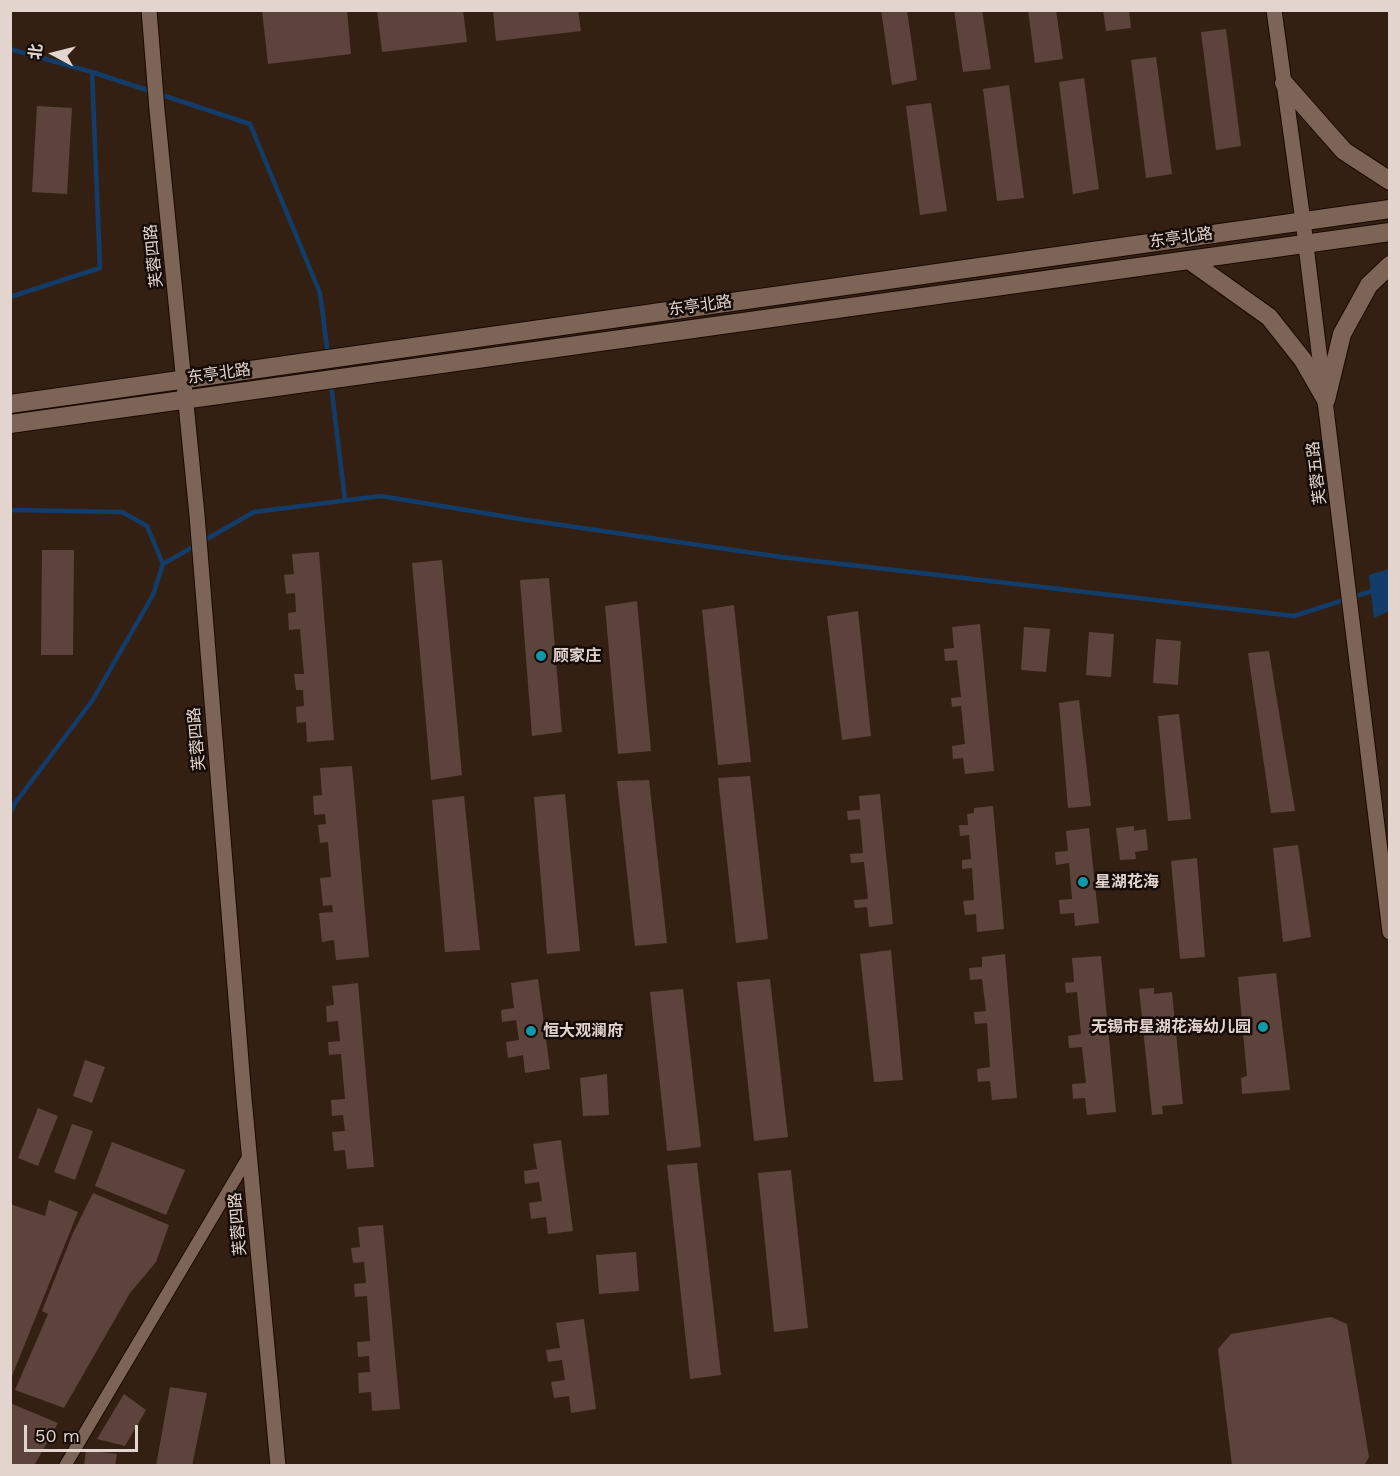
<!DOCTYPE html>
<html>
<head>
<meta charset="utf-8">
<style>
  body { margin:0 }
  #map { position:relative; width:1400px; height:1476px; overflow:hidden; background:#342013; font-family:"Work Sans","Noto Sans SC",sans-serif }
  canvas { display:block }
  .frame { position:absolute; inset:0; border:12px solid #e3d5cd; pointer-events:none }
  .north { position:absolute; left:24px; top:24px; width:60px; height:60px; -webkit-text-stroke:4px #150c07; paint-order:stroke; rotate:277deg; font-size:16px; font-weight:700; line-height:24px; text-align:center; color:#e3d5cd }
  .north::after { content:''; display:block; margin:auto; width:21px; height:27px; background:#e3d5cd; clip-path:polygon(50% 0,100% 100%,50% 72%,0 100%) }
  .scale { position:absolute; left:24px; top:1425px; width:114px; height:27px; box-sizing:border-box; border:3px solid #e3d5cd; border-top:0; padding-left:8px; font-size:18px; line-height:21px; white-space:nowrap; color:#e3d5cd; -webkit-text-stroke:4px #150c07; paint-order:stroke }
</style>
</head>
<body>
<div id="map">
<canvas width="1400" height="1476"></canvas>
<div class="frame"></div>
<div class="north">北</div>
<div class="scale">50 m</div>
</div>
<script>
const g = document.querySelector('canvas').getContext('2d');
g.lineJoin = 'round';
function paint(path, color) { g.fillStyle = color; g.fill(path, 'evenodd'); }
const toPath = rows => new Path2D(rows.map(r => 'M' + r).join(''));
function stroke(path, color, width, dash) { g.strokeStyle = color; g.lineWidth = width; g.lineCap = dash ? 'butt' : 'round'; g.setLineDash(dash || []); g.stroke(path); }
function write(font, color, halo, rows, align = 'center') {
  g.font = font + ' "Work Sans","Noto Sans SC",sans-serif'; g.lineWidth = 5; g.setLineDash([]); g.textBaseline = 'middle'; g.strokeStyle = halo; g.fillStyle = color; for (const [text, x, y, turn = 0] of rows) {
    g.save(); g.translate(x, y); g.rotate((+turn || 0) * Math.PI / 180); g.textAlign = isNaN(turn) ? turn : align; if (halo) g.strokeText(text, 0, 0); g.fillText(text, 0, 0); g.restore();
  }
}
const water = toPath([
  [1389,569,1389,611,1374,618,1369,575]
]);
const stream = toPath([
  [10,49,92,72,250,124,320,293,328,355],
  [10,297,100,268,92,72],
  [331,384,345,500],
  [10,510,122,512,147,526,163,564,254,512,381,496,520,519,781,557,1294,616,1375,590],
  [10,813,15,803,92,701,153,595,163,564]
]);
const building = toPath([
  [262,10,347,10,351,54,268,64],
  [377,10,463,10,467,42,382,52],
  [493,10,578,10,581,31,496,41],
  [881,10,907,10,917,80,892,85],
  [954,10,982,10,991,69,963,72],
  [1028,10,1056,10,1063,59,1035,63],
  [1103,10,1129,10,1131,28,1106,31],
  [1226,29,1241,146,1216,150,1201,32],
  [1156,57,1172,174,1146,178,1131,60],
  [1084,78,1099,189,1073,194,1059,82],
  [1009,85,1024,198,997,201,983,89],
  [931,103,947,211,920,215,906,106],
  [37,106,72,108,67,194,32,192],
  [42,550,74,550,73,655,41,655],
  [319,552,334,740,307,742,306,722,297,723,296,707,304,706,303,690,296,690,294,674,304,674,300,629,289,630,288,613,296,612,295,593,286,594,284,575,294,574,292,554],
  [442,560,462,775,431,780,412,563],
  [549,578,562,732,532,736,520,580],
  [637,601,651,751,618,754,605,606],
  [734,605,751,762,718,765,702,610],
  [858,611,871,736,842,740,827,616],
  [980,624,994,771,965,774,963,758,953,759,952,746,965,744,961,706,952,707,951,698,961,697,957,660,945,661,944,649,954,648,952,627],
  [1024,627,1050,629,1046,672,1021,670],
  [1089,632,1114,634,1111,677,1086,675],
  [1156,639,1181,641,1178,685,1153,683],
  [1269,651,1295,811,1271,813,1248,653],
  [1079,700,1091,806,1068,808,1059,703],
  [1179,714,1191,819,1168,821,1158,716],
  [352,766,369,957,336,960,334,940,322,942,319,913,333,912,332,905,323,906,320,878,331,877,328,842,320,843,318,825,326,824,325,814,314,815,313,796,322,795,320,768],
  [750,776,768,939,736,943,718,778],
  [649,780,667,943,635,946,617,781],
  [565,794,580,951,547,954,534,797],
  [880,794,893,924,869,927,867,907,855,908,854,900,868,899,864,862,851,863,850,854,863,853,860,819,848,820,847,811,860,810,859,796],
  [464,796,480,950,445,952,432,800],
  [993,806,1004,929,977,932,976,914,965,915,963,901,974,900,972,868,962,869,962,860,971,859,969,835,960,836,959,825,968,825,967,814,974,813,974,808],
  [1134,826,1134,831,1146,829,1148,850,1135,852,1136,859,1120,860,1116,828],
  [1089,828,1099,923,1075,926,1074,913,1060,914,1059,900,1072,899,1069,863,1056,865,1055,852,1068,851,1066,831],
  [1298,845,1311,937,1283,942,1273,848],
  [1197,858,1205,957,1180,959,1171,861],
  [891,950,903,1080,874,1082,860,954],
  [1005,954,1017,1098,992,1100,990,1081,978,1082,977,1069,990,1067,987,1023,975,1024,974,1012,986,1011,982,979,970,980,969,968,982,967,982,957],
  [1101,956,1116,1112,1087,1115,1085,1098,1073,1099,1072,1084,1086,1083,1082,1047,1069,1048,1068,1036,1081,1034,1077,992,1066,993,1065,983,1074,982,1072,958],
  [1276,973,1290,1090,1242,1094,1241,1078,1247,1076,1238,977],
  [538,979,550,1069,525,1073,523,1055,508,1058,506,1042,519,1040,516,1020,502,1022,501,1010,514,1008,511,983],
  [770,979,788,1137,754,1141,737,982],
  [358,983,374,1167,347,1169,345,1150,334,1151,332,1132,345,1131,343,1115,332,1116,331,1100,345,1099,341,1054,329,1055,328,1042,340,1041,338,1021,327,1022,326,1006,334,1005,332,986],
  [1154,988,1154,994,1172,992,1183,1104,1162,1106,1163,1114,1152,1115,1139,989],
  [683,989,701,1147,667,1151,650,992],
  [85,1060,105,1067,92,1103,73,1096],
  [607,1074,609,1115,583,1116,580,1078],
  [38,1108,58,1116,38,1166,18,1158],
  [72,1124,93,1131,75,1180,54,1172],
  [561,1140,573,1231,548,1234,546,1217,531,1219,529,1203,542,1201,539,1182,525,1184,524,1171,537,1169,533,1144],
  [112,1142,185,1170,166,1215,95,1186],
  [697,1163,721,1375,690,1379,667,1165],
  [791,1170,808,1328,774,1332,758,1173],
  [93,1193,169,1225,156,1262,130,1293,64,1408,15,1390,48,1314,42,1311,73,1233],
  [49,1200,78,1212,10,1381,10,1204,45,1216],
  [383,1225,400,1409,372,1411,371,1392,359,1393,358,1373,370,1372,369,1356,358,1357,357,1342,370,1341,367,1296,355,1297,354,1284,366,1283,364,1262,353,1263,351,1248,360,1247,358,1227],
  [636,1252,639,1291,599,1294,596,1255],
  [1331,1317,1347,1324,1369,1457,1364,1466,1232,1466,1218,1349,1231,1334],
  [584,1319,596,1409,571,1413,569,1396,554,1398,551,1382,565,1380,562,1360,548,1362,546,1350,560,1348,556,1323],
  [170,1387,207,1393,192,1466,156,1466],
  [124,1394,146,1410,125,1446,97,1439],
  [10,1403,58,1423,34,1466,10,1466],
  [86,1450,117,1454,115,1466,84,1466]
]);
const minor = toPath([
  [65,1466,250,1154]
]);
const tertiary = toPath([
  [149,10,157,110,197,515,244,1098,278,1466],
  [1274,10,1303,221,1390,932]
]);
const secondary = toPath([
  [1284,83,1344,151,1390,181],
  [1189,260,1269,317,1303,360,1326,400],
  [1326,400,1342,334,1369,285,1390,265],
  [10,404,1390,209],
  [10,424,1390,232]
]);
const markers = [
  [541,656,6,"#0f9aa8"],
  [1083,882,6,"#0f9aa8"],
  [1263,1027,6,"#0f9aa8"],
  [531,1031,6,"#0f9aa8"]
];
const streetNames = [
  ["东亭北路",1181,238,-8],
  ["芙蓉四路",154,256,-96],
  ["东亭北路",700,306,-8],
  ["东亭北路",219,374,-8],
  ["芙蓉五路",1317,473,-97],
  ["芙蓉四路",197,739,-95],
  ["芙蓉四路",238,1224,-95]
];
const poiNames = [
  ["顾家庄",553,656],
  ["星湖花海",1095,882],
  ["无锡市星湖花海幼儿园",1251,1027,"right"],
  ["恒大观澜府",543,1031]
];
paint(water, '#123d6a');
stroke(stream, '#123d6a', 4.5);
paint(building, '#5c433b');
stroke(minor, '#1b0901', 14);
stroke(tertiary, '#1b0901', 17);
stroke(secondary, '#1b0901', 20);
stroke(minor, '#7c6556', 12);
stroke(tertiary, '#7c6556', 15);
stroke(secondary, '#7c6556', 18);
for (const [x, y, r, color] of markers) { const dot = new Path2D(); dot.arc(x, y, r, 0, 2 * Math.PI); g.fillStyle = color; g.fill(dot); stroke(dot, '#150c07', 2); }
write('16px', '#e3d5cd', '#150c07', streetNames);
write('bold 16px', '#e3d5cd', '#150c07', poiNames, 'left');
</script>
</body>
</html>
